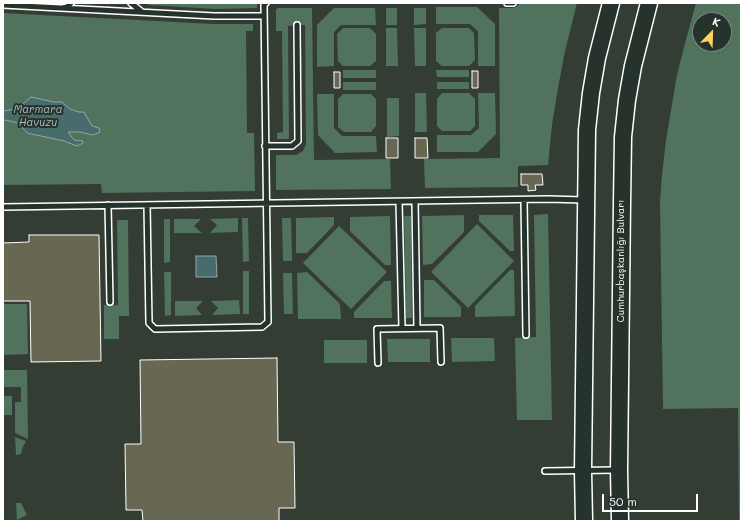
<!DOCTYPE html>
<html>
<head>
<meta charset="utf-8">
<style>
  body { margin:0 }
  #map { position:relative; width:744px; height:524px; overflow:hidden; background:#333d34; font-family:Mali,sans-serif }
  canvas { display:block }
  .frame { position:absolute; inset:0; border:4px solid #fff; pointer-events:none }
  .north { position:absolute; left:692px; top:12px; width:40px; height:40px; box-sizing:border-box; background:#26332d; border:1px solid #7d8581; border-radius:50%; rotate:23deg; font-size:11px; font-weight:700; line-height:16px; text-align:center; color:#fff }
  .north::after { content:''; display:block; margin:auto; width:14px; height:18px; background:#ffd166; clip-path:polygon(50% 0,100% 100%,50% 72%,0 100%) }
  .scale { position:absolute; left:602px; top:494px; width:96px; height:18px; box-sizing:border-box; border:2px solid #fff; border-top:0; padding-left:5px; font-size:12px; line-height:14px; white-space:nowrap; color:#fff; -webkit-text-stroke:3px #26332d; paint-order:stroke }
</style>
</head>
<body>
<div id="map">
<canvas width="744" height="524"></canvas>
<div class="frame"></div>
<div class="north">K</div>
<div class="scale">50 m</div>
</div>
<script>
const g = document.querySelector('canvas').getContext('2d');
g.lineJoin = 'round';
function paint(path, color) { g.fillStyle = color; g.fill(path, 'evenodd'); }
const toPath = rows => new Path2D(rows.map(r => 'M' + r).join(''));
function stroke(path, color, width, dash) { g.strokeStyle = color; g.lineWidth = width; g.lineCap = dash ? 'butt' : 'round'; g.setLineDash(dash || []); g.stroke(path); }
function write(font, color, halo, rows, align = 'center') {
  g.font = font + ' Mali,sans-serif'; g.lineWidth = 4; g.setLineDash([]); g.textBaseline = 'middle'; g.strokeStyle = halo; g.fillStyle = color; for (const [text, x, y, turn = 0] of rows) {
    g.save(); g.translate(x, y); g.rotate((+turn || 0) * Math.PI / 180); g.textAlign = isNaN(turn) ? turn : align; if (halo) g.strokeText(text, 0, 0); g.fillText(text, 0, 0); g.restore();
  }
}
const green = toPath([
  [147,3,257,3,257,8,215,9,149,5],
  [520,3,577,3,565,51,558,88,552,125,548,165,518,166,518,187,425,188,424,159,500,158,499,8,512,8,516,7],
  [696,3,741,3,741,521,739,521,738,408,663,409,660,202,662,175,666,140,677,75,685,43],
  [700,20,724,20,724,44,700,44],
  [436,7,477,7,495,24,495,66,478,66,478,31,470,24,436,24],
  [278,8,312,8,314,160,390,159,391,189,276,190,276,155,296,155,303,151,306,144,305,25,288,26,289,139,277,139,277,133,283,132,282,31,276,31,276,10],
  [334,8,375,8,376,25,341,25,334,32,334,66,317,67,317,25],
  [386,8,397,8,397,25,386,25],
  [414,8,426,8,426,24,414,25],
  [3,13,214,24,253,24,253,31,246,31,247,133,254,133,255,191,102,193,101,184,3,185],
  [343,28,370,28,376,34,376,61,370,66,343,66,338,61,337,34],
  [386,28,397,28,398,66,386,66],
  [414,28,426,28,426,66,415,66],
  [442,28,469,28,474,33,475,60,469,66,442,66,436,61,436,33],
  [343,70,376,70,376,78,343,78],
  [436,70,469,70,469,77,437,77],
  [343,82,376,82,376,90,343,90],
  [437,82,469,82,469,89,437,89],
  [415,93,426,93,427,132,415,132],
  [442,93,469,93,475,99,475,126,470,131,442,131,437,126,437,99],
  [478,93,495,93,496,134,478,152,437,152,437,135,471,135,479,128],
  [317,94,334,94,334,128,342,136,376,136,377,152,335,153,318,135],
  [343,94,371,94,376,99,376,126,371,132,344,132,338,127,338,99],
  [387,98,399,98,399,136,387,137],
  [548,214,552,420,517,420,515,338,536,337,534,215],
  [464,215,464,232,432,264,423,265,422,216],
  [479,215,513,215,514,251,510,251,479,221],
  [390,216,391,265,385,265,350,231,350,217],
  [404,216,411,216,412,318,406,318],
  [334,217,334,225,307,253,296,253,296,218],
  [238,218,238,232,210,233,217,225,210,219],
  [242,218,248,218,249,261,243,262],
  [282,218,291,218,292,261,283,261],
  [164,219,170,219,170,262,164,263],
  [174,219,201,219,194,226,202,233,174,233],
  [117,220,128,220,129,316,119,316,119,339,104,339,104,305,118,305],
  [477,224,514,261,468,308,431,272],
  [339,226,387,272,351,309,303,263],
  [510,270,514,270,515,316,475,317,475,306],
  [243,271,249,271,249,314,243,314],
  [164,272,171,272,171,315,165,316],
  [307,272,340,304,341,319,298,319,297,273],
  [283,273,292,273,293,314,284,314],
  [424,280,434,280,461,307,461,317,424,317],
  [384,281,391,281,392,318,354,318,354,312],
  [239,300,240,314,212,315,218,308,211,301],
  [175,301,203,301,196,308,202,315,175,316],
  [3,304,27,304,28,354,3,355],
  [451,338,494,338,495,361,452,362],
  [387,339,430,339,430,362,388,362],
  [324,340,367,340,367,363,324,363],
  [3,370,27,370,28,439,15,433,15,402,21,402,21,387,3,387],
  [3,396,12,396,12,415,3,415],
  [15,437,26,441,22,449,21,454,16,455],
  [16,503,21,503,27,515,17,520]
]);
const water = toPath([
  [31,97,54,102,62,102,70,109,79,112,84,112,92,126,99,128,100,132,93,135,80,132,68,132,74,140,83,141,83,143,77,146,64,141,27,133,19,123,5,120,3,121,3,111,17,109,31,97],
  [196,256,216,256,217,277,196,277,196,256]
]);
const building = toPath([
  [472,71,478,71,478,88,472,88,472,71],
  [334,72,340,72,340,88,334,88,334,72],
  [386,138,398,138,398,158,386,158,386,138],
  [415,138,427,138,428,158,415,158,415,138],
  [521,174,542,174,543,185,535,185,536,190,528,191,528,185,521,185,521,174],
  [29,235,99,235,101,361,31,362,30,301,3,301,3,243,29,242,29,235],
  [277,358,278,442,294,442,295,508,279,508,279,521,143,521,142,510,126,510,125,444,141,444,140,360,277,358]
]);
const lane = toPath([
  [131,3,142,12],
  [507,3,513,3],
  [3,5,214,16,264,16],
  [63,8,67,7,71,3],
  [265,146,292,146,298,141,297,25],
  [524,200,526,335],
  [415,201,417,328],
  [399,202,402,328],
  [108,205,110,302],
  [147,205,149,323,155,329,262,327,268,322,264,5,266,3],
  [3,207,548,199,584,200],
  [378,363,377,329,440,328,441,362],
  [545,471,616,470]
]);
const primary = toPath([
  [584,521,583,471,587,130,591,93,597,58,611,3],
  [620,521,619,470,622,203,623,137,627,100,633,66,649,3]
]);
const streetNames = [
  ["Cumhurbaşkanlığı Bulvarı",621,261,-90]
];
const waterNames = [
  ["Marmara",38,110],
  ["Havuzu",38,123]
];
paint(green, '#51725c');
paint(water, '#486c6c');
stroke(water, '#91a7a7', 1);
paint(building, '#686752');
stroke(building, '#fff', 1);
stroke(lane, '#fff', 8);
stroke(primary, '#fff', 19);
stroke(lane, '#26332d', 5);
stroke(primary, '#26332d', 16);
write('10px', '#fff', '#26332d', streetNames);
write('italic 11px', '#adbdbd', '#26332d', waterNames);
</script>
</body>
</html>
